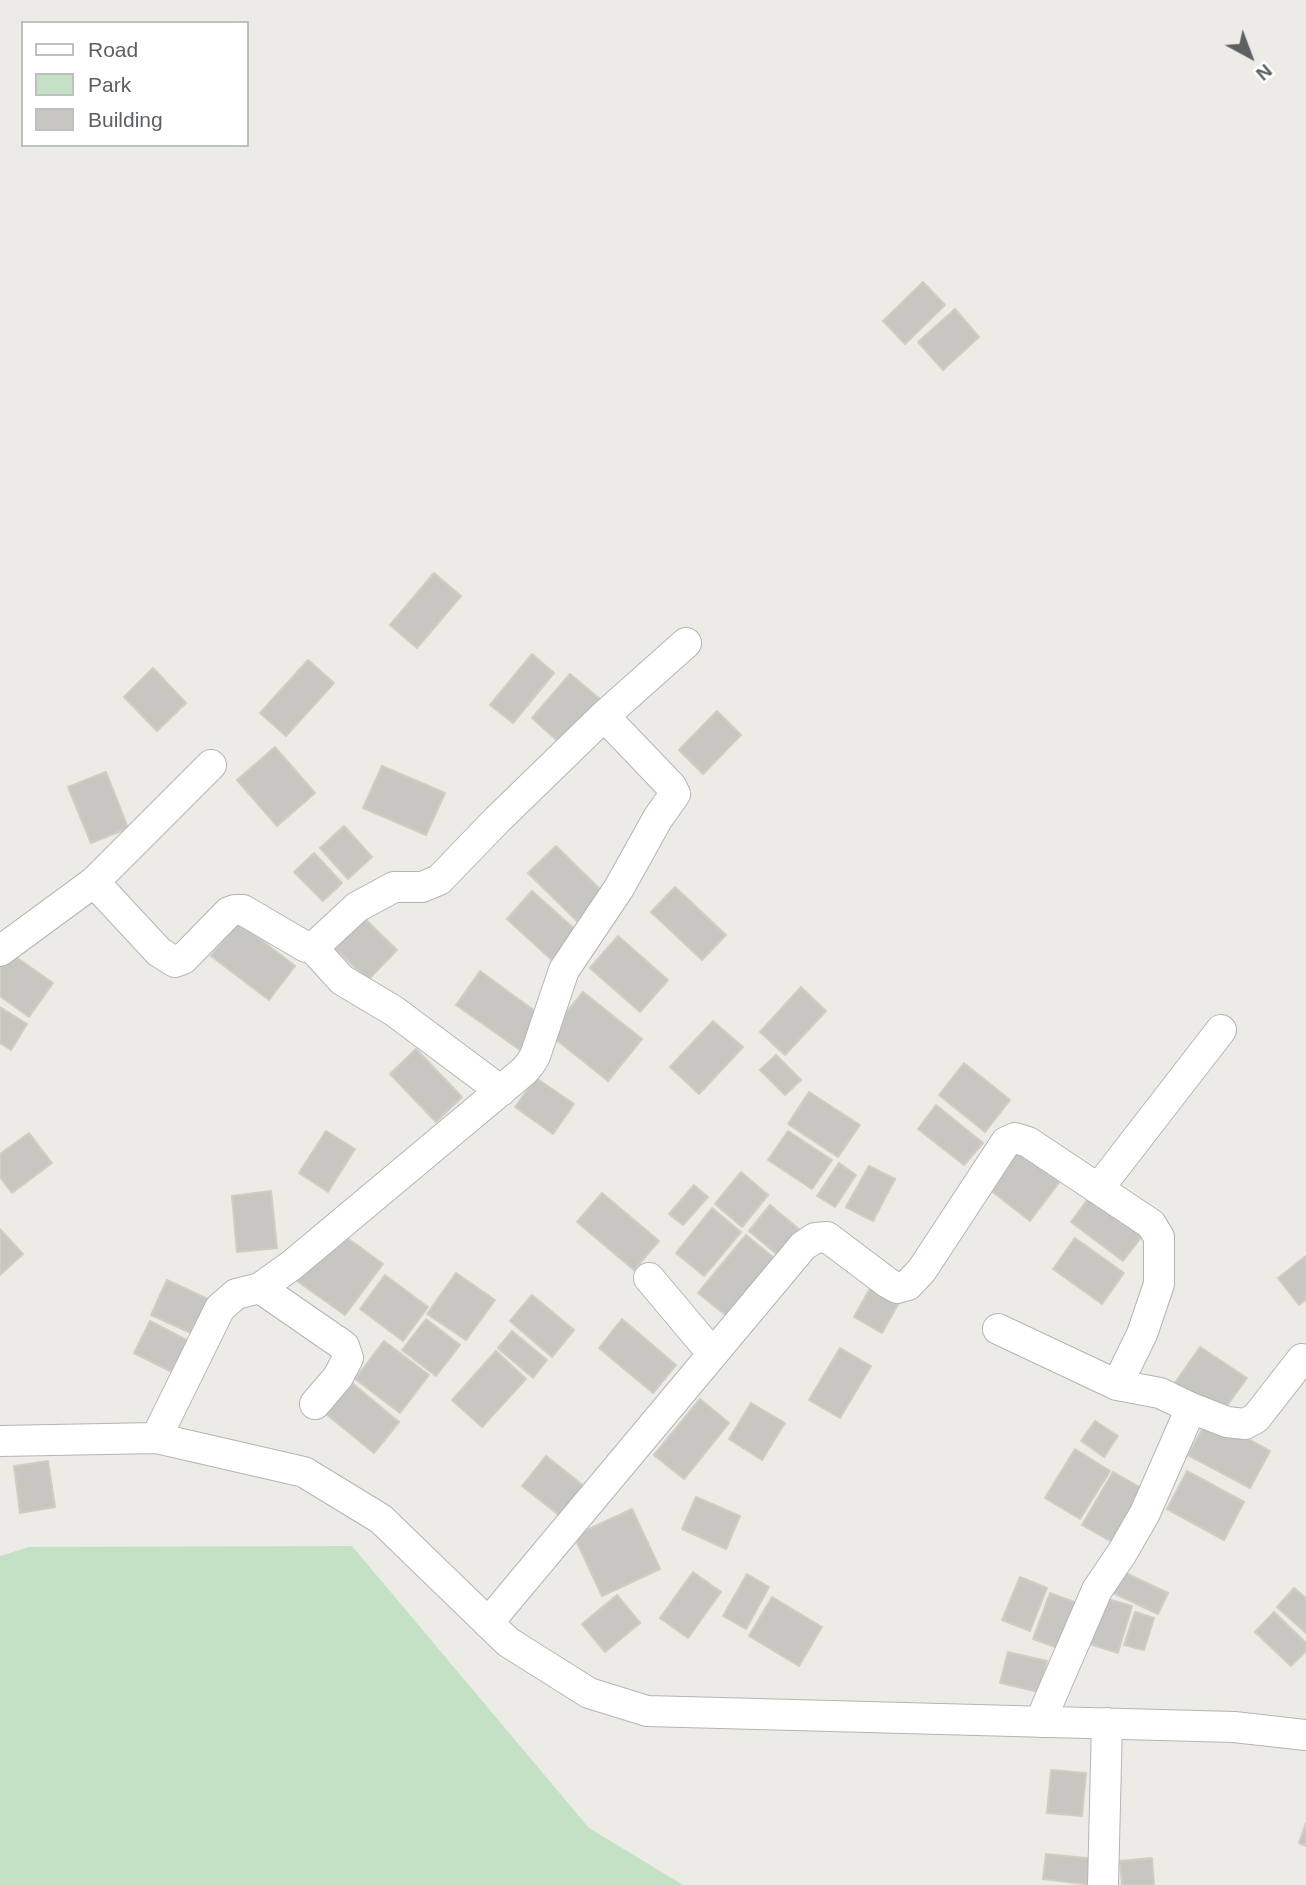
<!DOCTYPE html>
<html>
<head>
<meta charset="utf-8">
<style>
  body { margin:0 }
  #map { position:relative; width:1306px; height:1885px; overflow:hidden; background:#edebe5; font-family:Arial,sans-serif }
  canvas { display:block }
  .legend { position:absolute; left:21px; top:21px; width:228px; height:126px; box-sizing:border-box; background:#fff; border:2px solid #bebfc1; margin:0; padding:9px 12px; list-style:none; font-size:21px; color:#5d6063 }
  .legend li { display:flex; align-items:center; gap:14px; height:35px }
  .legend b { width:35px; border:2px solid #bebfc1 }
  .north { position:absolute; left:1215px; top:21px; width:70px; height:70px; -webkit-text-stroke:5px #fff; paint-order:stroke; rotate:139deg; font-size:19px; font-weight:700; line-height:28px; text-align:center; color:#5d6063 }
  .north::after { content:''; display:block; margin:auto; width:24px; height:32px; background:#5d6063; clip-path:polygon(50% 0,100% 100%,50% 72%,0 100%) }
</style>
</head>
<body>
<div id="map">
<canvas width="1306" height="1885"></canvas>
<ul class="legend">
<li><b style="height:9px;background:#fff"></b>Road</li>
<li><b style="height:19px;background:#c5e1c5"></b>Park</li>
<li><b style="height:19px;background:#c8c6c1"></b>Building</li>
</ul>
<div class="north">N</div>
</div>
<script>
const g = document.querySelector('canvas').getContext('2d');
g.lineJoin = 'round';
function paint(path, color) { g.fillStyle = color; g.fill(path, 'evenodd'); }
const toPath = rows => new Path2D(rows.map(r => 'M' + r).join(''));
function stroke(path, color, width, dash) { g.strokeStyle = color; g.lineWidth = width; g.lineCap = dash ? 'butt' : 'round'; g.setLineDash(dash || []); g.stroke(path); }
const green = toPath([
  [352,1546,589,1828,683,1885,0,1885,0,1556,29,1547]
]);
const building = toPath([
  [923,282,945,305,905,344,883,321,923,282],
  [955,309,979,337,943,370,918,342,955,309],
  [434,573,461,596,417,648,390,625,434,573],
  [532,654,554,673,513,723,490,705,532,654],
  [308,660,334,683,286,736,260,713,308,660],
  [153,668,186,703,157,731,124,697,153,668],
  [570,674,600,699,561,744,532,718,570,674],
  [717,711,741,735,703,774,679,750,717,711],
  [275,747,315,793,277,826,237,780,275,747],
  [382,766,445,793,426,835,363,808,382,766],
  [106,772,128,828,91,843,68,787,106,772],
  [344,826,372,857,348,879,320,848,344,826],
  [556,846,606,895,578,922,528,873,556,846],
  [314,853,342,883,323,901,294,872,314,853],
  [675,887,726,935,702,960,651,912,675,887],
  [532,891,579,933,554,962,507,919,532,891],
  [359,913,397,950,368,980,330,943,359,913],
  [238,922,295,966,269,1000,211,956,238,922],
  [618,936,668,980,640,1012,590,968,618,936],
  [6,950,53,983,29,1017,0,996,0,959,6,950],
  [480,971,543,1017,520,1050,456,1005,480,971],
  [801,987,826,1011,785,1055,760,1032,801,987],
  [583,992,642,1039,608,1081,549,1034,583,992],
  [0,1007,27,1024,11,1050,0,1043,0,1007],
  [713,1021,743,1047,699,1094,670,1067,713,1021],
  [416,1049,462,1097,436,1122,390,1074,416,1049],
  [776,1055,801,1080,785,1095,760,1070,776,1055],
  [964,1063,1010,1100,985,1132,939,1095,964,1063],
  [536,1078,574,1104,553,1134,515,1107,536,1078],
  [809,1092,860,1125,838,1157,788,1124,809,1092],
  [936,1105,983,1143,964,1165,918,1129,936,1105],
  [326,1131,355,1149,328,1192,299,1173,326,1131],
  [788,1131,832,1160,812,1189,768,1160,788,1131],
  [29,1133,52,1163,12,1193,0,1177,0,1154,29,1133],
  [1016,1146,1061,1180,1030,1221,985,1186,1016,1146],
  [839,1163,856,1175,835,1207,817,1196,839,1163],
  [869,1166,895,1179,873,1221,846,1207,869,1166],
  [741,1172,768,1195,742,1227,715,1204,741,1172],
  [694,1185,708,1197,683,1225,669,1214,694,1185],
  [271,1191,277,1248,237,1252,232,1196,271,1191],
  [1093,1192,1146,1231,1123,1261,1071,1222,1093,1192],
  [602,1193,659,1241,634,1270,577,1222,602,1193],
  [770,1205,806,1235,785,1261,749,1231,770,1205],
  [712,1208,741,1232,704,1276,676,1253,712,1208],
  [0,1229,23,1254,0,1275,0,1229],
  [335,1229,383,1264,345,1315,297,1281,335,1229],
  [746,1235,780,1263,733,1321,698,1293,746,1235],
  [1075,1238,1124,1273,1102,1304,1053,1269,1075,1238],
  [1306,1256,1306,1300,1299,1305,1278,1278,1306,1256],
  [456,1273,495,1300,466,1340,427,1314,456,1273],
  [385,1275,428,1307,403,1341,360,1309,385,1275],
  [167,1280,216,1303,200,1337,151,1315,167,1280],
  [873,1283,901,1299,882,1333,854,1317,873,1283],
  [532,1295,574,1330,552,1357,510,1321,532,1295],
  [426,1319,460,1345,436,1376,402,1350,426,1319],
  [622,1319,676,1365,653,1393,599,1348,622,1319],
  [150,1321,198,1346,182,1377,134,1353,150,1321],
  [512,1331,547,1360,533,1378,498,1348,512,1331],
  [384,1341,429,1375,400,1413,355,1379,384,1341],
  [1200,1347,1247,1378,1221,1414,1175,1383,1200,1347],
  [840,1348,871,1366,840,1418,809,1400,840,1348],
  [496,1351,526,1379,482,1427,452,1400,496,1351],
  [352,1383,399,1422,374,1453,326,1414,352,1383],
  [700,1399,729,1423,684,1479,654,1455,700,1399],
  [751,1403,785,1423,762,1460,729,1439,751,1403],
  [1209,1417,1270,1451,1250,1488,1188,1455,1209,1417],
  [1095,1421,1118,1436,1104,1457,1081,1441,1095,1421],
  [1075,1449,1110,1471,1080,1519,1045,1498,1075,1449],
  [546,1456,589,1490,565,1520,522,1486,546,1456],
  [48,1461,55,1507,20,1513,14,1466,48,1461],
  [1187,1471,1244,1502,1224,1540,1167,1509,1187,1471],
  [1113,1472,1150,1493,1119,1546,1082,1525,1113,1472],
  [696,1497,740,1516,726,1549,682,1529,696,1497],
  [632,1509,660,1569,602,1596,574,1536,632,1509],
  [1117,1569,1168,1593,1158,1614,1107,1590,1117,1569],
  [693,1572,721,1592,688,1638,660,1618,693,1572],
  [747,1574,769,1587,746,1629,723,1616,747,1574],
  [1020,1577,1047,1588,1030,1631,1002,1620,1020,1577],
  [1294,1588,1306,1598,1306,1633,1277,1607,1294,1588],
  [1050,1593,1085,1606,1069,1652,1033,1639,1050,1593],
  [617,1595,640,1623,605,1652,582,1624,617,1595],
  [1097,1596,1132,1606,1118,1653,1083,1642,1097,1596],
  [772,1597,822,1627,799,1666,749,1636,772,1597],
  [1135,1612,1154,1618,1144,1650,1124,1645,1135,1612],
  [1274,1612,1306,1643,1306,1651,1291,1666,1255,1632,1274,1612],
  [1008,1652,1047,1661,1039,1692,1000,1683,1008,1652],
  [1051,1770,1086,1773,1082,1816,1047,1813,1051,1770],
  [1306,1823,1306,1846,1299,1843,1306,1823],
  [1046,1854,1096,1859,1093,1885,1043,1879,1046,1854],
  [1152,1858,1154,1885,1122,1885,1120,1861,1152,1858]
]);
const street = toPath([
  [94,882,159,952,175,962,183,959,229,912,235,910,243,910,306,947,316,945,357,907,394,887,422,887,439,880,497,820,604,716],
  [311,946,342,980,394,1011,501,1091],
  [0,951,94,882,211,765],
  [1098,1189,1221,1030],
  [649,1278,712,1353],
  [260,1288,344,1346,348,1358,338,1377,315,1404],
  [998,1329,1117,1385,1160,1393,1191,1408],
  [156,1438,220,1308,236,1294,260,1288,292,1265,524,1071,530,1064,535,1056,564,970,619,888,658,818,675,794,671,786,604,716,686,643],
  [0,1441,156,1438,304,1472,381,1519,508,1642,589,1693,647,1711,1234,1727,1306,1735],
  [488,1623,803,1246,815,1238,827,1237,888,1283,897,1288,908,1285,922,1270,1006,1142,1015,1138,1028,1142,1151,1224,1159,1237,1159,1284,1142,1334,1117,1385],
  [1040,1722,1097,1590,1122,1553,1145,1513,1191,1408,1227,1422,1245,1424,1256,1418,1302,1359,1306,1363],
  [1103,1885,1107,1723]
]);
paint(green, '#c5e1c5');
paint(building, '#c8c6c1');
stroke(building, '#d1cdc4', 2);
stroke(street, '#b2b5b8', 32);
stroke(street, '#fff', 30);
</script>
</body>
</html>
